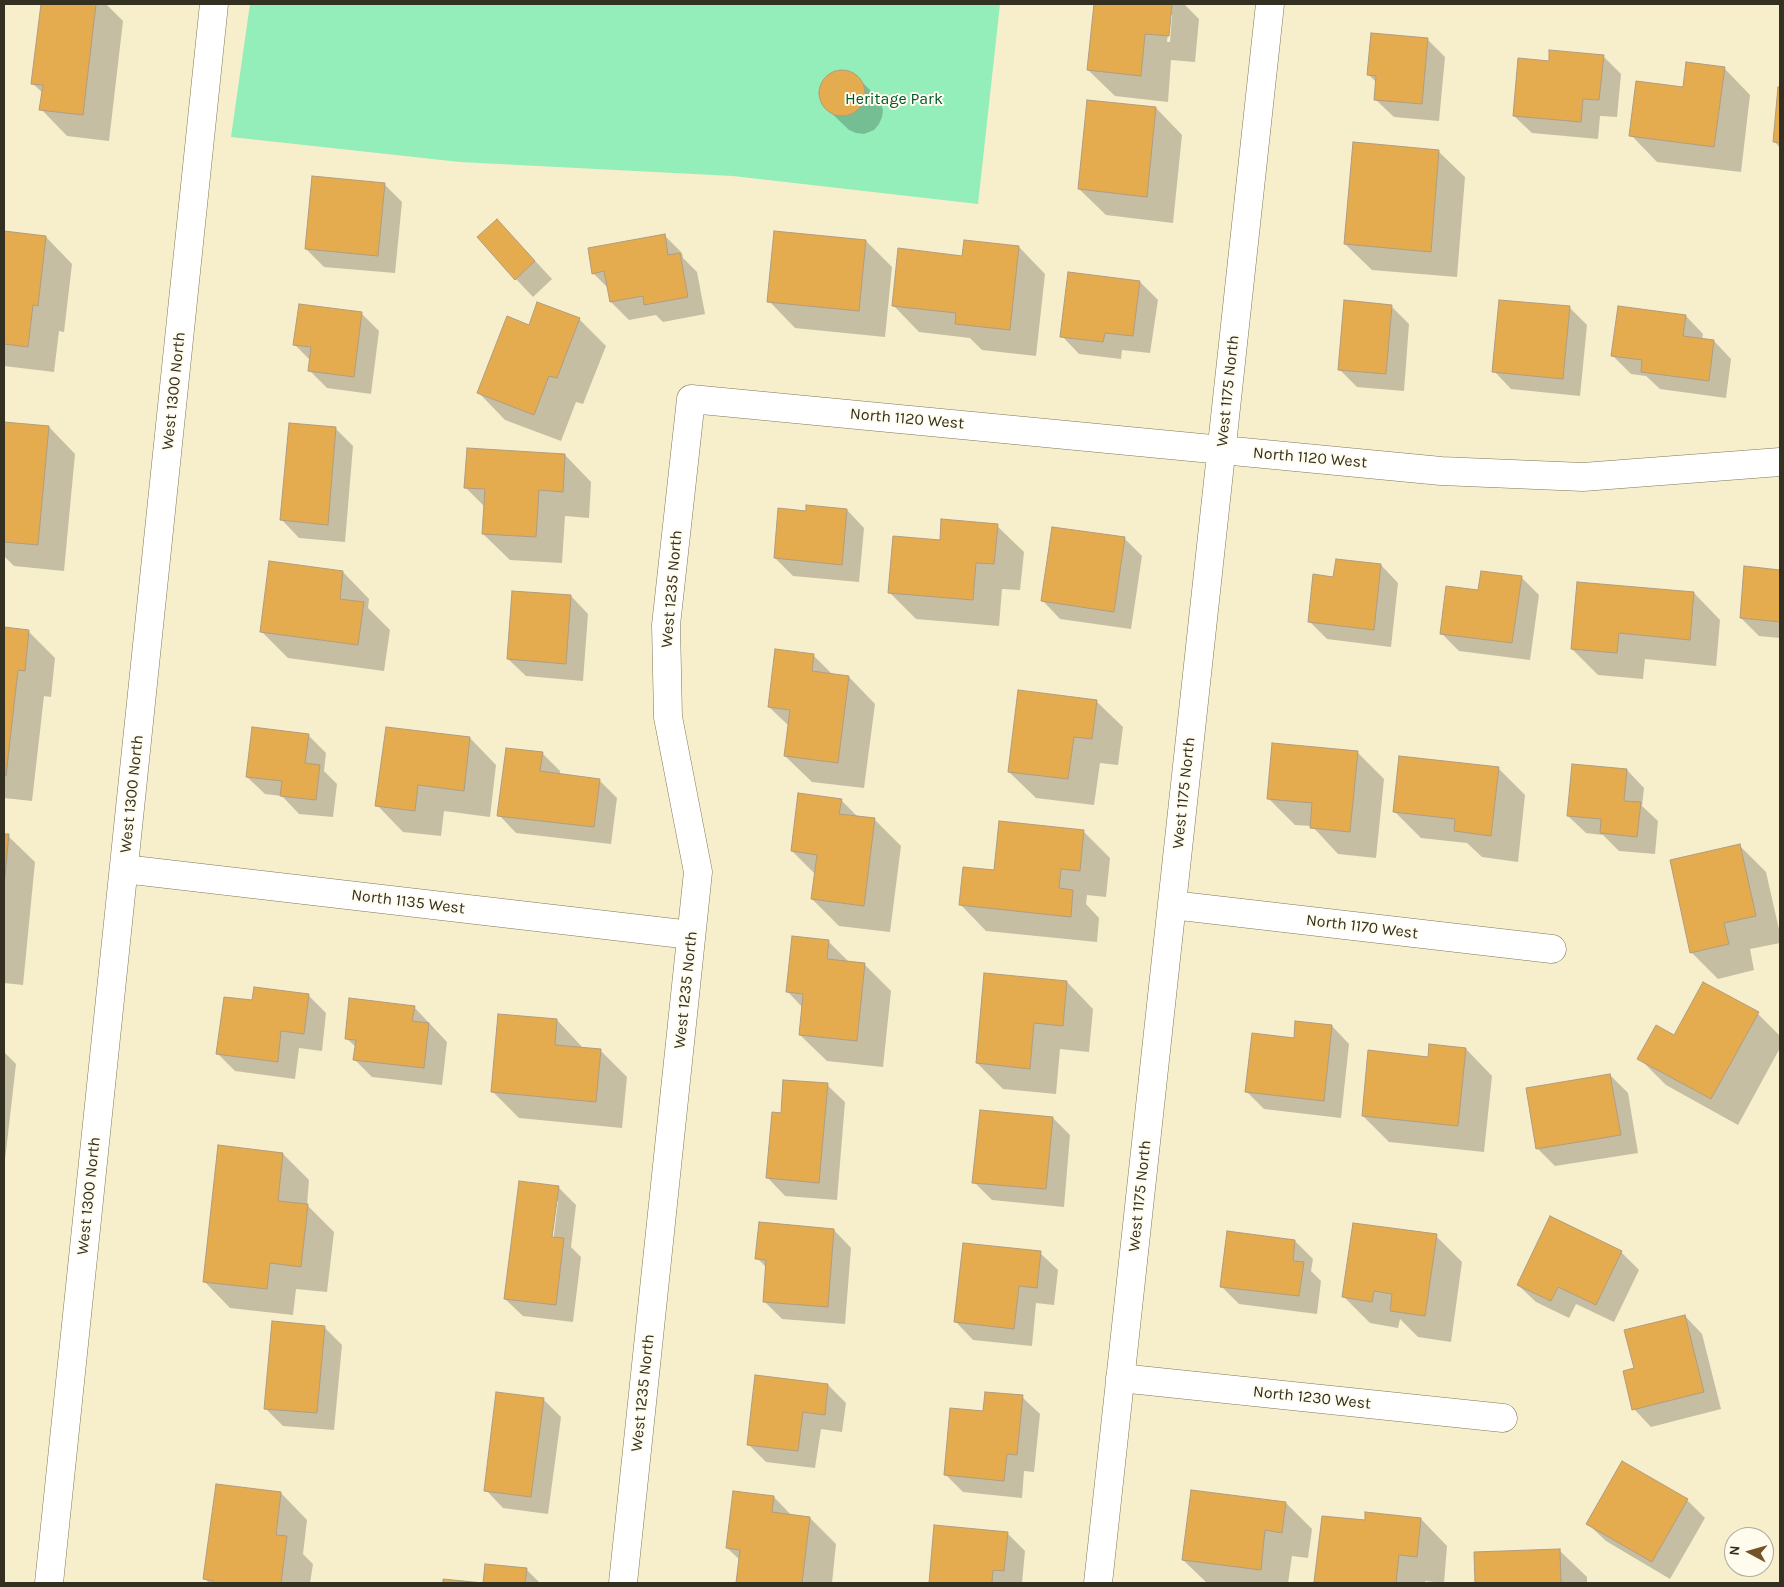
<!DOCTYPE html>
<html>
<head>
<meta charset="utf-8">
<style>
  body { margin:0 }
  #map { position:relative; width:1784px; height:1587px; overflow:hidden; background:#f7eecb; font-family:Karla,sans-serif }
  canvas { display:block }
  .frame { position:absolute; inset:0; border:5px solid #333022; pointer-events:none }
  .north { position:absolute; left:1724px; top:1527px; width:50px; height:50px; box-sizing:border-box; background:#fffcee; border:1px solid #adaa9c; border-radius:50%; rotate:276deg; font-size:14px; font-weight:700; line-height:20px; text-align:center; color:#333022 }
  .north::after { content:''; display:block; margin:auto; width:18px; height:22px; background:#74522a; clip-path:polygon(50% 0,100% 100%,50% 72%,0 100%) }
</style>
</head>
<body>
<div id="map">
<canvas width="1784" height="1587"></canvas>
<div class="frame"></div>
<div class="north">N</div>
</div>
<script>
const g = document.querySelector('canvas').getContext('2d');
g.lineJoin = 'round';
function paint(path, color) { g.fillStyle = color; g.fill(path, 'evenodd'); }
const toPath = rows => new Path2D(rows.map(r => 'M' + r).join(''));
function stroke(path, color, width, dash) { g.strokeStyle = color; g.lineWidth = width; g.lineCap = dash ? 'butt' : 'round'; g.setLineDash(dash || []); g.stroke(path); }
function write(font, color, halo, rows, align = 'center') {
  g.font = font + ' Karla,sans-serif'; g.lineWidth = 4; g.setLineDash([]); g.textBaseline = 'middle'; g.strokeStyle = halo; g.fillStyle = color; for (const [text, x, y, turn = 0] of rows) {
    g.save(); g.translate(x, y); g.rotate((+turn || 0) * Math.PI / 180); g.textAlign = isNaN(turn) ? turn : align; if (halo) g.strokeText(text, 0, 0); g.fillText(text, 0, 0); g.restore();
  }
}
const green = toPath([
  [250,4,1000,4,978,204,733,176,460,162,231,137]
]);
const shadow = toPath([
  [43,4,106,4,123,21,109,141,67,136,41,109,43,93,33,84],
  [1095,4,1184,4,1199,19,1195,62,1171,60,1168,102,1115,96,1088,70],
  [1170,15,1172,15,1170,42,1167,42],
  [1427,39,1445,57,1439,121,1394,117,1376,100,1377,83,1368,74],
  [1603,56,1621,74,1617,117,1600,116,1598,139,1532,133,1514,116,1550,63],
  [1724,68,1750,95,1741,172,1657,162,1631,135,1684,89],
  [840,71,848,72,855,75,879,99,883,110,882,117,879,124,874,130,864,134,856,133,849,130,825,107,821,100,821,87,825,80,830,75],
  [1779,88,1780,88,1780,148,1775,142],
  [1156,108,1182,135,1173,223,1106,215,1079,189],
  [1438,151,1465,177,1457,277,1372,270,1345,244],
  [384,184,402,202,395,273,324,267,306,249],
  [497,220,552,279,533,297,516,279],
  [4,232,46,237,72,264,64,332,59,331,54,372,4,366],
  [664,235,682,253,683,258,697,272,705,314,663,322,656,315,629,320,611,302,609,289,593,273],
  [866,241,892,267,885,337,795,328,769,301],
  [965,241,1019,247,1045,274,1036,356,982,350,970,338,919,332,893,305,964,257],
  [1069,273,1140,282,1158,300,1150,353,1122,350,1121,359,1079,354,1062,336],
  [538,303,580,320,606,346,583,404,576,402,561,441,505,420,479,393,530,326],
  [1391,306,1409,324,1404,391,1357,387,1339,369],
  [1570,308,1587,325,1580,396,1511,389,1494,371],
  [361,313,379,331,371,394,327,388,310,371,311,361,295,345],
  [1686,316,1703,334,1702,340,1714,341,1731,359,1726,398,1660,389,1646,376,1631,374,1613,356],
  [4,423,49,427,75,454,64,571,14,566,4,556],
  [335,428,353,446,345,542,299,538,282,520],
  [565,455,591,482,589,518,565,516,562,563,510,560,483,534,485,507,466,488],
  [847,510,864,528,859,582,793,576,775,558,808,512],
  [997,526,1024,552,1020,590,1002,589,999,626,916,619,889,592,941,542],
  [1124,538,1142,556,1131,629,1060,619,1043,601],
  [1381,565,1398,583,1391,647,1327,639,1309,621,1334,578],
  [1745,568,1780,571,1780,638,1759,636,1741,618],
  [343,572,369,599,368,608,390,630,384,671,288,658,262,632],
  [1521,577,1539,595,1530,660,1459,651,1441,633,1479,592],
  [1694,593,1720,620,1716,666,1645,659,1643,679,1598,675,1572,649],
  [571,596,588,614,583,681,526,676,508,659],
  [4,628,28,631,55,658,51,697,44,696,32,801,4,798],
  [813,655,833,675,849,677,875,704,864,788,812,782,785,756,789,726,769,707],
  [1096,701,1123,727,1118,765,1100,763,1094,805,1036,798,1009,772],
  [308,735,326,753,324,771,337,784,333,817,299,814,282,796,265,794,247,777],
  [470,738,496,765,490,817,444,811,441,836,403,832,377,805],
  [1357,752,1384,779,1376,858,1338,854,1312,826,1295,825,1268,798],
  [542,753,560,771,560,775,599,780,617,798,611,844,516,833,499,815],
  [1499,769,1525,795,1518,862,1482,857,1467,843,1421,838,1394,811],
  [1627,770,1644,788,1642,806,1658,821,1655,854,1619,851,1603,835,1586,833,1568,816],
  [841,800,859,818,874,819,901,846,890,932,839,926,812,899,815,874,792,851],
  [1000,823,1084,832,1110,858,1106,897,1087,895,1086,904,1099,918,1097,942,986,931,960,904,995,871],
  [4,835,8,836,35,862,23,985,4,983],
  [1740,846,1766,872,1780,934,1780,943,1750,949,1754,970,1718,979,1691,952],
  [828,941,850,963,864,964,891,991,883,1067,827,1061,800,1035,803,1008,787,991],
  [985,975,1067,982,1093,1009,1089,1052,1060,1049,1056,1094,1003,1089,977,1063],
  [308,995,326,1013,322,1051,299,1048,295,1079,235,1071,217,1053,253,1002],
  [414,1007,447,1042,442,1085,372,1077,354,1059,356,1047,346,1038],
  [1758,1014,1780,1036,1780,1048,1738,1125,1666,1085,1639,1058,1675,1037],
  [557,1020,583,1048,600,1050,627,1077,622,1128,519,1118,492,1091],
  [1332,1026,1349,1044,1341,1118,1264,1109,1247,1092,1295,1039],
  [1466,1049,1492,1076,1484,1152,1389,1142,1363,1116,1429,1058],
  [4,1052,16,1064,4,1169],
  [1610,1075,1628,1093,1638,1153,1555,1166,1537,1148],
  [827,1085,845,1102,837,1200,785,1196,768,1178,782,1115],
  [1053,1118,1070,1135,1064,1207,992,1200,974,1182],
  [219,1146,283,1154,309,1180,307,1205,334,1232,327,1292,296,1289,293,1315,230,1308,204,1281],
  [558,1187,576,1205,571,1247,581,1257,573,1322,523,1316,505,1299],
  [556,1201,558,1201,553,1243,550,1243],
  [834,1230,851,1248,845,1324,782,1319,764,1301,767,1268,757,1258],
  [1436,1236,1462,1262,1451,1342,1418,1337,1400,1319,1398,1328,1370,1323,1344,1297],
  [1295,1241,1313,1259,1311,1271,1321,1281,1317,1314,1239,1304,1221,1286],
  [1621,1252,1639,1270,1614,1322,1576,1304,1569,1318,1536,1302,1518,1285],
  [1040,1253,1058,1270,1054,1305,1036,1303,1032,1346,973,1340,956,1322],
  [1685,1316,1702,1334,1721,1409,1651,1427,1634,1409,1635,1369],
  [324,1327,342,1345,334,1430,283,1426,265,1408],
  [756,1377,828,1385,846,1403,842,1432,821,1429,815,1468,766,1462,748,1444],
  [1022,1397,1040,1414,1034,1472,1024,1471,1022,1498,963,1492,945,1474,984,1413],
  [543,1399,561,1417,548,1514,503,1508,486,1490],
  [217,1485,281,1493,307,1520,303,1554,313,1564,310,1583,209,1583,205,1579],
  [774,1497,792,1516,810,1518,836,1544,832,1583,737,1583,740,1560,727,1548],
  [1687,1500,1705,1518,1670,1579,1606,1541,1588,1524],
  [1286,1503,1312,1529,1308,1558,1292,1556,1288,1583,1207,1583,1183,1560],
  [1367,1513,1421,1519,1447,1546,1444,1583,1425,1581,1425,1583,1318,1583,1316,1581,1366,1522],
  [935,1526,1007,1533,1025,1551,1022,1583,930,1583],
  [1560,1551,1587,1577,1587,1583,1476,1583,1475,1553],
  [486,1565,526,1569,540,1583,484,1583]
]);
const building = toPath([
  [41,4,96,4,83,115,39,110,43,85,31,84,41,4],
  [1094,4,1172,4,1169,36,1145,34,1141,76,1087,70,1094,4],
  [1371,33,1428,38,1422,104,1374,100,1376,76,1367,75,1371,33],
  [1549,50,1604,55,1599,100,1583,99,1581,122,1513,116,1518,58,1549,61,1549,50],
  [1686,62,1725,67,1714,147,1629,136,1636,81,1683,87,1686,62],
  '819 93a23 23 0 1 1 46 0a23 23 0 1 1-46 0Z',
  [1778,87,1780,87,1780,143,1773,142,1778,87],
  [1087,100,1156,107,1147,197,1078,189,1087,100],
  [1353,142,1439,150,1431,252,1344,244,1353,142],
  [312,176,385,183,378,256,305,249,312,176],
  [497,219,535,261,515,280,477,237,497,219],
  [4,231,46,236,38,306,33,305,28,347,4,344,4,231],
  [774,231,866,240,859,311,767,302,774,231],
  [665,234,668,255,680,253,688,297,644,305,643,296,610,302,604,271,592,274,588,248,665,234],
  [964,240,1019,246,1010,330,955,324,956,313,892,306,898,248,962,256,964,240],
  [1068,272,1140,281,1133,336,1105,333,1103,342,1060,337,1068,272],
  [1344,300,1392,305,1386,374,1338,370,1344,300],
  [1499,300,1570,306,1563,379,1492,372,1499,300],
  [537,302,580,318,557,378,549,376,534,415,477,393,507,316,529,325,537,302],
  [299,304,362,312,354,377,308,371,311,347,293,345,299,304],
  [1618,306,1686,315,1683,336,1714,340,1709,381,1641,372,1642,360,1611,356,1618,306],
  [4,422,49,426,38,545,4,542,4,422],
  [289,423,336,427,328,525,280,520,289,423],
  [467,448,565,454,563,492,539,490,536,537,482,534,485,489,464,488,467,448],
  [806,505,847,509,842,565,774,558,778,508,806,511,806,505],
  [941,519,998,524,994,564,976,563,973,600,888,593,893,536,940,540,941,519],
  [1052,527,1125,537,1114,612,1041,601,1052,527],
  [1336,559,1381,564,1374,630,1308,622,1313,574,1333,577,1336,559],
  [269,561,343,571,340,599,364,602,358,645,260,632,269,561],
  [1744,566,1780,570,1780,622,1740,618,1744,566],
  [1481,571,1522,576,1512,643,1440,634,1446,586,1478,590,1481,571],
  [1577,582,1694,592,1690,640,1619,633,1617,653,1571,649,1577,582],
  [512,591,571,595,566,664,507,659,512,591],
  [4,627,29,630,25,671,18,670,6,776,4,775,4,627],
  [775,649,814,654,812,671,849,676,838,763,784,756,790,710,768,707,775,649],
  [1018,690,1097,700,1092,739,1074,737,1068,779,1008,772,1018,690],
  [252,727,309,734,305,763,320,765,316,800,280,796,282,781,246,777,252,727],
  [386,727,470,737,464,791,418,785,415,811,375,806,386,727],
  [1272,743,1358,751,1350,832,1310,828,1312,803,1267,799,1272,743],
  [506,748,543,752,540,771,600,779,594,827,497,816,506,748],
  [1399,756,1499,767,1491,836,1454,831,1455,819,1393,812,1399,756],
  [1572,764,1627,769,1624,801,1641,802,1637,837,1600,833,1601,819,1567,816,1572,764],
  [798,793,842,799,839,814,875,818,864,906,811,899,817,855,791,851,798,793],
  [999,821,1084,830,1080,871,1061,869,1059,888,1073,890,1071,917,959,905,963,867,994,870,999,821],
  [4,834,9,834,4,886,4,834],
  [1740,844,1756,916,1724,923,1729,944,1690,953,1670,860,1740,844],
  [792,936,829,940,827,959,865,963,857,1041,799,1035,803,994,786,992,792,936],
  [984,973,1067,981,1063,1026,1034,1023,1030,1069,976,1063,984,973],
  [1703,982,1759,1012,1711,1099,1637,1059,1656,1025,1674,1035,1703,982],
  [254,987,309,994,304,1034,281,1031,278,1062,216,1054,224,997,252,1000,254,987],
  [349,998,415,1006,412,1021,429,1023,424,1068,353,1060,356,1040,345,1039,349,998],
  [498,1014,557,1019,555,1045,601,1049,596,1102,491,1092,498,1014],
  [1295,1021,1332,1025,1324,1101,1245,1092,1252,1033,1294,1038,1295,1021],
  [1429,1044,1466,1048,1458,1126,1362,1116,1368,1050,1428,1057,1429,1044],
  [1610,1074,1621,1135,1536,1149,1526,1088,1610,1074],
  [783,1080,828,1083,819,1183,766,1178,772,1112,781,1113,783,1080],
  [980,1110,1053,1117,1046,1189,972,1183,980,1110],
  [218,1145,283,1153,278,1201,308,1204,301,1267,270,1263,267,1289,203,1282,218,1145],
  [519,1181,559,1186,552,1237,564,1238,556,1305,504,1299,519,1181],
  [1550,1216,1622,1251,1596,1305,1558,1287,1551,1301,1517,1285,1550,1216],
  [759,1222,834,1229,828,1307,763,1302,766,1260,755,1259,759,1222],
  [1353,1223,1437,1234,1425,1316,1390,1311,1392,1294,1374,1291,1372,1302,1342,1297,1353,1223],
  [1227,1231,1295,1240,1293,1261,1304,1262,1299,1296,1220,1287,1227,1231],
  [963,1243,1041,1251,1037,1288,1019,1286,1014,1329,954,1322,963,1243],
  [1685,1315,1704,1392,1632,1410,1623,1371,1634,1368,1624,1330,1685,1315],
  [272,1321,325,1326,317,1413,264,1409,272,1321],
  [755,1375,828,1384,825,1415,803,1412,798,1451,747,1445,755,1375],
  [496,1392,544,1398,531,1497,484,1491,496,1392],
  [985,1392,1023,1395,1017,1455,1007,1454,1004,1481,944,1475,950,1408,983,1411,985,1392],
  [1622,1461,1688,1499,1652,1562,1586,1524,1622,1461],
  [216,1484,281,1492,276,1535,287,1536,281,1583,213,1583,214,1581,203,1579,216,1484],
  [1191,1490,1286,1502,1282,1533,1265,1530,1261,1570,1182,1560,1191,1490],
  [733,1491,774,1496,772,1512,810,1517,802,1583,736,1583,740,1550,726,1548,733,1491],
  [1365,1512,1421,1518,1417,1557,1399,1555,1396,1583,1331,1583,1314,1582,1322,1516,1365,1520,1365,1512],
  [934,1525,1008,1532,1004,1571,993,1570,992,1583,929,1583,934,1525],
  [1560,1549,1561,1583,1475,1583,1474,1552,1560,1549],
  [485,1564,527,1568,525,1583,443,1583,443,1579,483,1583,485,1564]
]);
const minor = toPath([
  [124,869,691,935],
  [1172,905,1552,949],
  [1120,1378,1503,1418],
  [49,1583,214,4],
  [623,1583,698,872,668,717,666,625,691,399,1441,471,1583,477,1780,462],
  [1098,1583,1270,4]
]);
const parkNames = [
  ["Heritage Park",894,99]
];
const streetNames = [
  ["West 1300 North",174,391,-84],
  ["West 1175 North",1228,391,-84],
  ["North 1120 West",907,419,5],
  ["North 1120 West",1310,458,5],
  ["West 1235 North",672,589,-85],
  ["West 1175 North",1184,793,-84],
  ["West 1300 North",132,794,-84],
  ["North 1135 West",408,902,7],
  ["North 1170 West",1362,927,7],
  ["West 1235 North",686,990,-84],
  ["West 1300 North",89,1196,-84],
  ["West 1175 North",1140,1196,-84],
  ["West 1235 North",643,1393,-84],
  ["North 1230 West",1312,1398,6]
];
paint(green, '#93eeba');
paint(shadow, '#0003');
paint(building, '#e5ab4f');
stroke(building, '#b09c7f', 1);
stroke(minor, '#7f7757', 29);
stroke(minor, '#fff', 28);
write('16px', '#005633', '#fffcee', parkNames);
write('16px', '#333022', '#fffcee', streetNames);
</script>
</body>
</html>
